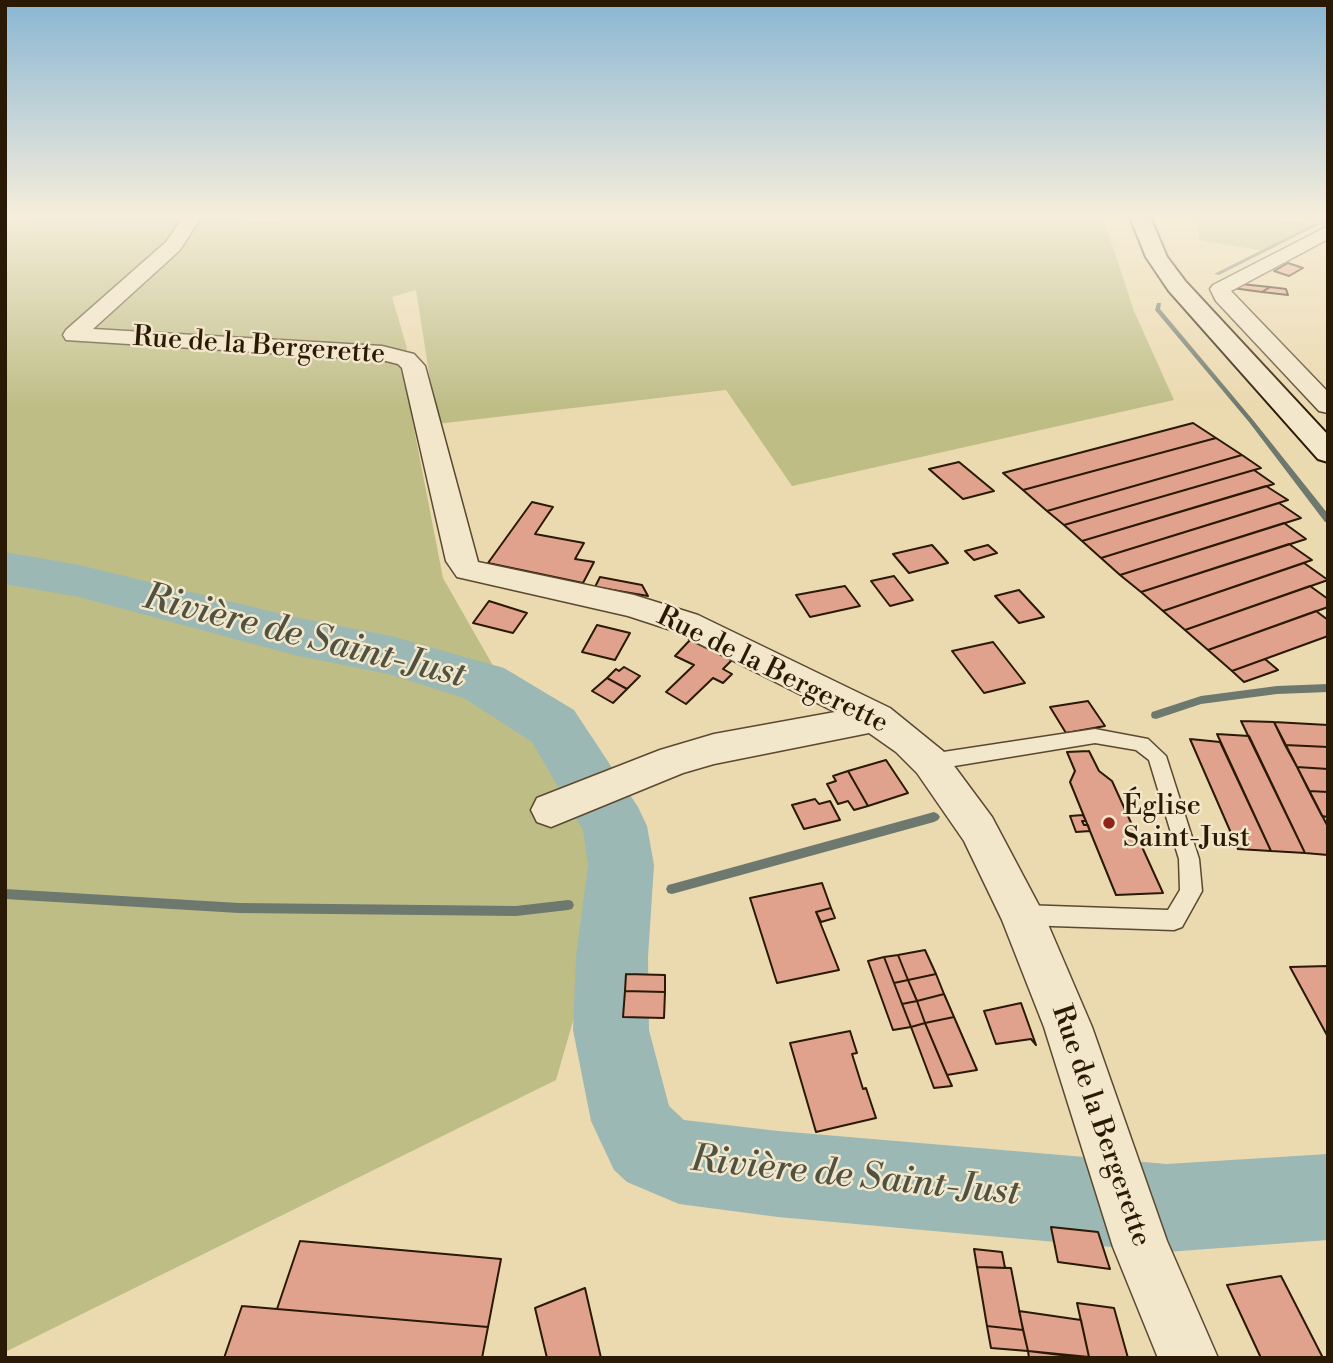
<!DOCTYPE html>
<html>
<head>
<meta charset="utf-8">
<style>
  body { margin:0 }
  #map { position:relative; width:1333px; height:1363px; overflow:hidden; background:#ebd9af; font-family:"Libre Bodoni",serif }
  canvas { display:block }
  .frame { position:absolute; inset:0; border:7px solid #291905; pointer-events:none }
</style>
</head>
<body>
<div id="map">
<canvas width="1333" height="1363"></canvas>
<div class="frame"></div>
</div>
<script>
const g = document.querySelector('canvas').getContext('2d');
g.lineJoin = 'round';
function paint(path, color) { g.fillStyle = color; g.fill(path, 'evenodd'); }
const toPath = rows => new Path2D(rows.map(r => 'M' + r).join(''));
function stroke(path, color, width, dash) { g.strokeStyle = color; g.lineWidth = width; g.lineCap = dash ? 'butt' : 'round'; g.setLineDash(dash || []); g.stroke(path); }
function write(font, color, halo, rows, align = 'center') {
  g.font = font + ' "Libre Bodoni",serif'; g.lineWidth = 5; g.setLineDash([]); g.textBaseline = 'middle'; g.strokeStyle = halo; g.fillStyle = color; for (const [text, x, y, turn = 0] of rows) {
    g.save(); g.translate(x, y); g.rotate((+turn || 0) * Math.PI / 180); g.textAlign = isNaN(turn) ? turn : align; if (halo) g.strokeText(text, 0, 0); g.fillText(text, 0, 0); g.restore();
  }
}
const green = toPath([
  [5,217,186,217,182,226,332,217,1103,217,1134,311,1174,400,792,486,726,390,437,424,416,290,392,297,407,348,403,372,443,578,593,841,603,917,556,1080,5,1352],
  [1198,217,1256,217,1315,225,1263,251,1199,240]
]);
const stream = toPath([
  [1328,217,1328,220,1219,275,1214,274,1328,217],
  [1157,303,1161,303,1160,309,1253,420,1328,514,1328,522,1325,522,1249,422,1155,310,1157,303],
  [1328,684,1328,692,1277,694,1201,704,1156,719,1152,718,1151,715,1152,712,1201,696,1277,686,1328,684],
  [934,812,938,814,940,817,938,820,934,822,672,894,668,893,666,889,668,885,672,884,934,812],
  [5,889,239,903,516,906,568,900,572,901,574,905,572,909,568,910,516,916,239,913,5,899,5,889]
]);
const river = toPath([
  [27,217,249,217,245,223,235,226,161,228,41,226,31,223,27,217],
  [1308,217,1328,217,1328,226,1312,223,1308,217],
  [5,552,79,565,294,617,391,636,504,668,574,710,638,807,647,826,654,865,648,957,649,1030,669,1106,684,1120,778,1131,1167,1164,1328,1154,1328,1240,1167,1252,778,1217,679,1204,627,1182,614,1170,591,1121,573,1030,576,957,588,865,583,830,532,742,464,698,388,674,294,655,79,597,5,584,5,552]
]);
const building = toPath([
  [1288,263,1303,268,1289,276,1274,271,1288,263],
  [1241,284,1270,287,1262,292,1232,288,1241,284],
  [1270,287,1286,289,1288,295,1262,292,1270,287],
  [1193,423,1216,438,1023,490,1003,473,1193,423],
  [1216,438,1242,455,1047,511,1023,490,1216,438],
  [1242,455,1261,468,1064,525,1047,511,1242,455],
  [959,462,994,491,963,499,929,469,959,462],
  [1254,470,1274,484,1082,541,1064,525,1254,470],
  [1266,486,1288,500,1101,558,1082,541,1266,486],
  [532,502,553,507,535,534,584,543,575,559,594,562,583,583,488,563,532,502],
  [1279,503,1301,518,1120,575,1101,558,1279,503],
  [1284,523,1306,539,1141,592,1120,575,1284,523],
  [1289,544,1312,560,1163,611,1141,592,1289,544],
  [932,545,948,563,909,573,893,554,932,545],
  [988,545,997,553,974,560,965,551,988,545],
  [1304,563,1328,580,1185,630,1163,611,1304,563],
  [894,576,913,600,890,606,871,581,894,576],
  [600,577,642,585,648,596,595,587,600,577],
  [845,586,860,606,810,617,796,595,845,586],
  [1310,586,1328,599,1328,607,1208,650,1185,630,1310,586],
  [1019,590,1044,617,1019,623,995,596,1019,590],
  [489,601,527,613,513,633,473,623,489,601],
  [1316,611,1328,620,1328,636,1232,671,1208,650,1316,611],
  [597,625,630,633,615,660,582,652,597,625],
  [690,640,732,660,723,669,732,674,723,683,713,678,686,704,666,692,694,665,675,656,690,640],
  [993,642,1025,683,984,693,952,651,993,642],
  [1265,659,1278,670,1244,682,1232,671,1265,659],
  [624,667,640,676,627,689,607,678,616,669,619,671,624,667],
  [607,678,627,689,613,703,592,691,607,678],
  [1088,701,1105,726,1066,733,1050,707,1088,701],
  [1241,721,1274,722,1328,827,1328,855,1305,853,1241,721],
  [1274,722,1328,725,1328,747,1285,745,1274,722],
  [1217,734,1249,736,1305,853,1271,851,1217,734],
  [1190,739,1220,742,1271,851,1238,849,1190,739],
  [1285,745,1328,747,1328,769,1297,767,1285,745],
  [1089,751,1099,771,1112,781,1163,893,1116,895,1070,782,1075,771,1067,752,1089,751],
  [886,760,908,793,868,806,848,771,886,760],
  [1297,767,1328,769,1328,792,1309,791,1297,767],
  [848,771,868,806,854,810,848,801,838,804,827,784,836,781,833,776,848,771],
  [1309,791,1328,792,1328,817,1322,816,1309,791],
  [815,799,819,804,830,801,840,820,804,829,792,805,815,799],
  [1083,815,1086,821,1082,821,1084,825,1088,825,1090,831,1076,832,1070,816,1083,815],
  [822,883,831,908,816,912,839,970,777,983,750,898,822,883],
  [831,908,835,918,821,922,816,912,831,908],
  [925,950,936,974,908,980,898,955,925,950],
  [898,955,908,980,894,983,884,957,898,955],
  [884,957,894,983,911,1027,893,1030,868,961,884,957],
  [1328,966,1328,1037,1290,967,1328,966],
  [626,974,665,975,665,992,625,991,626,974],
  [936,974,944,994,917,1001,908,980,936,974],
  [908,980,917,1001,902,1004,894,983,908,980],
  [625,991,665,992,664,1018,623,1017,625,991],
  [944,994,954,1017,925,1023,917,1001,944,994],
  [917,1001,925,1023,911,1027,902,1004,917,1001],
  [1021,1003,1036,1045,1031,1039,996,1044,984,1011,1021,1003],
  [954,1017,977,1070,947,1075,925,1023,954,1017],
  [925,1023,947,1075,952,1086,934,1088,911,1027,925,1023],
  [850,1031,857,1053,852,1054,863,1089,866,1088,876,1118,816,1132,790,1043,850,1031],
  [1051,1227,1098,1232,1110,1269,1058,1262,1051,1227],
  [300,1241,501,1259,488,1327,277,1309,300,1241],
  [974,1249,1002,1252,1005,1268,977,1267,974,1249],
  [977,1267,1011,1268,1023,1330,987,1326,977,1267],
  [1281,1276,1323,1358,1261,1358,1227,1285,1281,1276],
  [585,1288,601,1358,547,1358,535,1308,585,1288],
  [1077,1303,1114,1308,1128,1358,1089,1357,1077,1303],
  [242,1306,277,1309,488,1327,482,1358,224,1358,242,1306],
  [1019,1311,1081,1320,1089,1357,1028,1351,1019,1311],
  [987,1326,1023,1330,1028,1351,991,1348,987,1326],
  [1028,1351,1061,1355,1095,1358,1029,1358,1028,1351]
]);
const lane = toPath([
  [1095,729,1148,739,1166,756,1199,859,1202,891,1182,927,1174,930,1022,925,1014,922,1011,915,1014,908,1022,905,1168,910,1180,890,1179,859,1149,760,1136,750,1095,743,930,770,923,767,921,762,923,757,930,754,1095,729]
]);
const street = toPath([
  [183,217,201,217,180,250,93,329,382,346,414,354,425,366,478,562,634,595,698,615,890,708,943,751,992,817,1044,915,1092,1027,1167,1241,1218,1358,1158,1358,1113,1247,1044,1027,1002,920,964,841,917,773,896,752,869,733,714,764,683,773,551,827,537,822,531,810,537,798,660,750,714,734,835,712,674,631,628,616,457,577,446,561,402,368,398,364,382,360,66,340,63,335,66,330,166,242,183,217],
  [1328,226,1328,239,1231,291,1328,392,1328,413,1319,411,1216,301,1210,289,1213,285,1328,226]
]);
const secondary = toPath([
  [1130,217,1150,217,1167,257,1185,281,1328,435,1328,462,1318,459,1169,291,1146,257,1130,217]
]);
const markers = [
  [1109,823,7,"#8f2418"]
];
const streetNames = [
  ["Rue de la Bergerette",259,347,4],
  ["Rue de la Bergerette",772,671,26],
  ["Rue de la Bergerette",1100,1126,71]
];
const poiNames = [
  ["Église",1123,807],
  ["Saint-Just",1123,839]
];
const nearWaternames = [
  ["Rivière de Saint-Just",304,638,14],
  ["Rivière de Saint-Just",855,1178,6]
];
paint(green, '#bebd86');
paint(stream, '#6d786e');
paint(river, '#9bb8b4');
paint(building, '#e1a28d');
stroke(building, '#291905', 2);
stroke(lane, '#5a4930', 3);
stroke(street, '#5a4930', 3);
stroke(secondary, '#291905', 4);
paint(lane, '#f2e6cb');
paint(street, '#f2e6cb');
paint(secondary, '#f2e6cb');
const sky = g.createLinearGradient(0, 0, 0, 408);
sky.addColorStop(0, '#89b6d3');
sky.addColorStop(0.53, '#f6eedb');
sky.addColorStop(1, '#f6eedb00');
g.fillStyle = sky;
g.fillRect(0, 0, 1333, 408);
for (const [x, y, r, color] of markers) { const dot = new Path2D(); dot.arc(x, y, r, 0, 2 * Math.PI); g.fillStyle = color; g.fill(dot); stroke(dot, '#f2e6cb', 2.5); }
write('28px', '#291905', '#f2e6cb', streetNames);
write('28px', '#291905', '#f2e6cb', poiNames, 'left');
write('italic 37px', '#515142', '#f2e6cb', nearWaternames);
</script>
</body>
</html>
